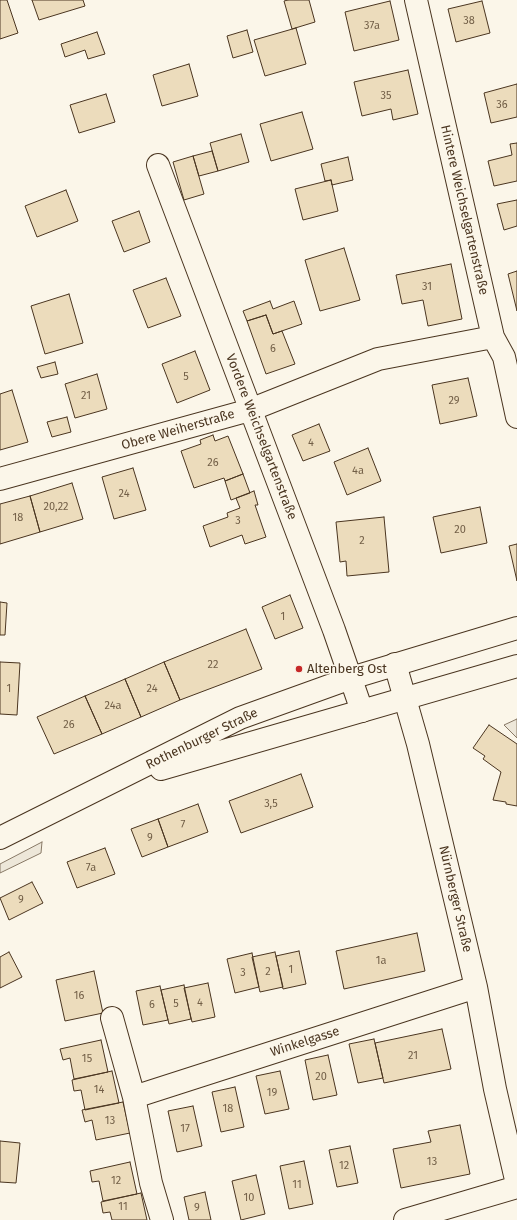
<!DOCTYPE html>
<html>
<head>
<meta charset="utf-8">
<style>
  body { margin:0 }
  canvas { display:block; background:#fbf6e9 }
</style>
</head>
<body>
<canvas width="517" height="1220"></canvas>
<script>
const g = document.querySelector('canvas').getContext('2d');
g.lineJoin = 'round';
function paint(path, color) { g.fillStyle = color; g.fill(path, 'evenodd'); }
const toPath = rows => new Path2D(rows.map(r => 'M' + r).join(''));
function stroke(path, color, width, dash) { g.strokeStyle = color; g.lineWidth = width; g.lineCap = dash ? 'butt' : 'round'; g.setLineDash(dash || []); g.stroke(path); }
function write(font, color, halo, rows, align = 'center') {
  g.font = font + ' "Fira Sans",sans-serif'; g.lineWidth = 3; g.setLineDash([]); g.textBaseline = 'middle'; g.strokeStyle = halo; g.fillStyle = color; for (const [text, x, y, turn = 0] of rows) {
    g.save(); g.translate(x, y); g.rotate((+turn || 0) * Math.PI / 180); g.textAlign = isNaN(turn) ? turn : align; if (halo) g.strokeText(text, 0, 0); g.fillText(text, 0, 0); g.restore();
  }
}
const parking = toPath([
  [517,719,517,738,504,725,517,719],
  [42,842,41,853,0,873,0,864,42,842]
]);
const building = toPath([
  [0,0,7,0,18,33,0,39,0,0],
  [32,0,83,0,85,6,39,20,32,0],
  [288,0,309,0,315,22,292,29,284,1,288,0],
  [390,1,399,40,354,51,345,12,390,1],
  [482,1,490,33,456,42,448,9,482,1],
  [296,28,306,64,265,76,254,40,296,28],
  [247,30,253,52,233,58,227,36,247,30],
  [97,32,105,54,88,59,85,50,65,57,61,44,97,32],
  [189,64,198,96,162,106,153,75,189,64],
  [408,70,418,114,393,120,391,109,362,116,354,82,408,70],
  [517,84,517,117,491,123,484,93,517,84],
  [106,94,115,122,79,133,70,105,106,94],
  [302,112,313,149,271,161,260,124,302,112],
  [241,134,249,162,218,171,210,143,241,134],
  [517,143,517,181,494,186,488,161,512,155,510,144,517,143],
  [212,151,218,171,199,176,193,156,212,151],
  [193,156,204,194,184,200,173,162,193,156],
  [348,157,353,180,332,185,331,180,325,181,321,164,348,157],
  [331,180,338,211,303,220,295,189,331,180],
  [66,190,78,221,37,237,25,206,66,190],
  [517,200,517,226,504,230,497,204,517,200],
  [139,211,150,242,124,252,112,221,139,211],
  [344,248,360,300,320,311,305,260,344,248],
  [451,264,462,319,428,326,423,300,402,304,396,275,451,264],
  [517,271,517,311,508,274,517,271],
  [166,278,181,316,148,328,133,290,166,278],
  [69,294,83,343,45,354,31,306,69,294],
  [270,301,273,309,294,301,302,324,273,334,266,315,247,321,243,311,270,301],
  [266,315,273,334,282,331,295,364,266,374,247,321,266,315],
  [195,351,210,390,177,403,162,364,195,351],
  [55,362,58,374,41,378,37,367,55,362],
  [97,374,107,409,75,418,65,384,97,374],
  [468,378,477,416,440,424,432,385,468,378],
  [12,390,28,442,0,450,0,394,12,390],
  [67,417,71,432,52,437,47,422,67,417],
  [319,424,330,451,303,461,292,435,319,424],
  [213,435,215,441,228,436,243,474,225,481,224,478,194,488,181,451,201,444,200,440,213,435],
  [368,448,381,481,347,495,334,462,368,448],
  [133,468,146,510,114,519,102,477,133,468],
  [243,474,250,493,231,500,225,481,243,474],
  [72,483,83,519,40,532,30,496,72,483],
  [254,491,258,505,255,505,266,537,245,544,242,535,210,547,203,526,228,517,227,513,240,508,236,498,254,491],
  [30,496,40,532,0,544,0,504,30,496],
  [480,507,487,543,441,553,433,517,480,507],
  [384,517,389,572,347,576,346,561,340,562,336,522,384,517],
  [517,544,517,581,509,546,517,544],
  [290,595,303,628,275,639,262,607,290,595],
  [0,602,7,603,5,635,0,635,0,602],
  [246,629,262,669,180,700,164,662,246,629],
  [0,662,20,663,17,715,0,714,0,662],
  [164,662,180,700,141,717,125,679,164,662],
  [125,679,141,717,102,734,85,696,125,679],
  [85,696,102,734,54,754,37,717,85,696],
  [489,725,517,744,517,806,506,804,506,802,493,800,501,772,483,759,485,756,473,748,489,725],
  [301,774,313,807,241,833,229,801,301,774],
  [198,804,208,832,168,847,158,819,198,804],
  [158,819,168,847,142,857,131,829,158,819],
  [105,848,115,874,77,888,67,862,105,848],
  [32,882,43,903,9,920,0,898,32,882],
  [417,933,425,971,344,989,336,951,417,933],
  [299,951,306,984,283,989,276,956,299,951],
  [9,952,22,977,0,988,0,957,9,952],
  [275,952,283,987,260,992,252,957,275,952],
  [252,953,259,987,235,993,227,959,252,953],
  [94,971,103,1013,65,1021,56,980,94,971],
  [208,983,215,1017,192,1022,184,988,208,983],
  [184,985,191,1019,169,1024,161,990,184,985],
  [160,986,168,1020,143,1025,136,991,160,986],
  [442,1029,451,1069,384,1083,375,1043,442,1029],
  [374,1039,383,1078,358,1083,349,1044,374,1039],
  [101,1040,108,1072,74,1079,70,1058,63,1060,60,1049,101,1040],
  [328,1055,337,1095,313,1100,305,1060,328,1055],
  [112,1071,119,1103,85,1110,81,1090,74,1091,72,1080,112,1071],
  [280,1071,289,1109,265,1114,256,1076,280,1071],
  [235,1087,244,1127,221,1132,212,1092,235,1087],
  [123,1102,130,1133,96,1140,92,1120,85,1122,82,1110,123,1102],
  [193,1106,202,1146,177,1152,168,1111,193,1106],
  [460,1125,470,1174,401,1188,393,1149,431,1142,428,1131,460,1125],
  [0,1141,20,1143,16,1183,0,1182,0,1141],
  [350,1146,358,1183,337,1187,329,1150,350,1146],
  [304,1161,313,1204,289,1209,280,1166,304,1161],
  [130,1162,137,1194,103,1201,99,1181,92,1182,90,1171,130,1162],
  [256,1175,265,1214,241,1220,232,1181,256,1175],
  [205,1192,211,1220,189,1220,184,1197,205,1192],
  [141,1193,147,1220,112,1220,110,1212,103,1213,101,1202,141,1193]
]);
const minor = toPath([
  [416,0,493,337,504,357,517,417],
  [158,165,334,630,362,711],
  [0,479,250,410,378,359,493,337],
  [395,664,418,744,476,987,495,1089,517,1184],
  [112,1018,134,1097],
  [162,1220,151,1183,134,1097,476,987],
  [405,1220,517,1187]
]);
const major = toPath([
  [161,769,517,666],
  [0,838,240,718,351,678,517,628]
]);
const markers = [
  [299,669,4,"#c62828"]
];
const numberNames = [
  ["38",469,21],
  ["37a",372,26],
  ["35",386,96],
  ["36",502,105],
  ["31",427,287],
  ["6",273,349],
  ["5",186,377],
  ["21",86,396],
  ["29",454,401],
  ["4",311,443],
  ["26",213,463],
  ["4a",358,471],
  ["24",124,494],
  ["20,22",56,507],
  ["18",18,518],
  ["3",238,521],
  ["20",460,530],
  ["2",362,541],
  ["1",283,617],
  ["22",213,665],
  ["1",9,689],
  ["24",152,689],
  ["24a",113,706],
  ["26",69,725],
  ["3,5",271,804],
  ["7",183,825],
  ["9",150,838],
  ["7a",91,868],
  ["9",21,900],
  ["1a",381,961],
  ["1",291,970],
  ["2",268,972],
  ["3",243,973],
  ["16",79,996],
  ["4",200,1003],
  ["5",176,1004],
  ["6",152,1005],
  ["21",413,1056],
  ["15",87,1059],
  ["20",321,1077],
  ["14",99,1090],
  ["19",272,1093],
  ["18",228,1109],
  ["13",110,1121],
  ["17",185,1129],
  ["13",432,1162],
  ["12",344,1166],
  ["12",116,1181],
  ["11",297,1185],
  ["10",249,1198],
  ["11",123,1207],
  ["9",197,1208]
];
const streetNames = [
  ["Hintere Weichselgartenstraße",464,210,77],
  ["Obere Weiherstraße",178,430,-16],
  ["Vordere Weichselgartenstraße",261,437,69],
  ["Rothenburger Straße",202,739,-26],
  ["Nürnberger Straße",455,899,77],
  ["Winkelgasse",305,1042,-18]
];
const poiNames = [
  ["Altenberg Ost",307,669]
];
paint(parking, '#ede7d9');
stroke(parking, '#887966', 1);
paint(building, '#ecdcbc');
stroke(building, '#4a3520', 1);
stroke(minor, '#4a3520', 24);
stroke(major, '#4a3520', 24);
stroke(minor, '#fbf6e9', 22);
stroke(major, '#fbf6e9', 22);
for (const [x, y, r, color] of markers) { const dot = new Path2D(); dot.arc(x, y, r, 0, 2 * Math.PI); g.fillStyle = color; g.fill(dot); stroke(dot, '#fbf6e9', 1.5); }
write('11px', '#725f47', null, numberNames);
write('13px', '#4a3520', '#fbf6e9', streetNames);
write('13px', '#4a3520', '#fbf6e9', poiNames, 'left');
</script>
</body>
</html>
